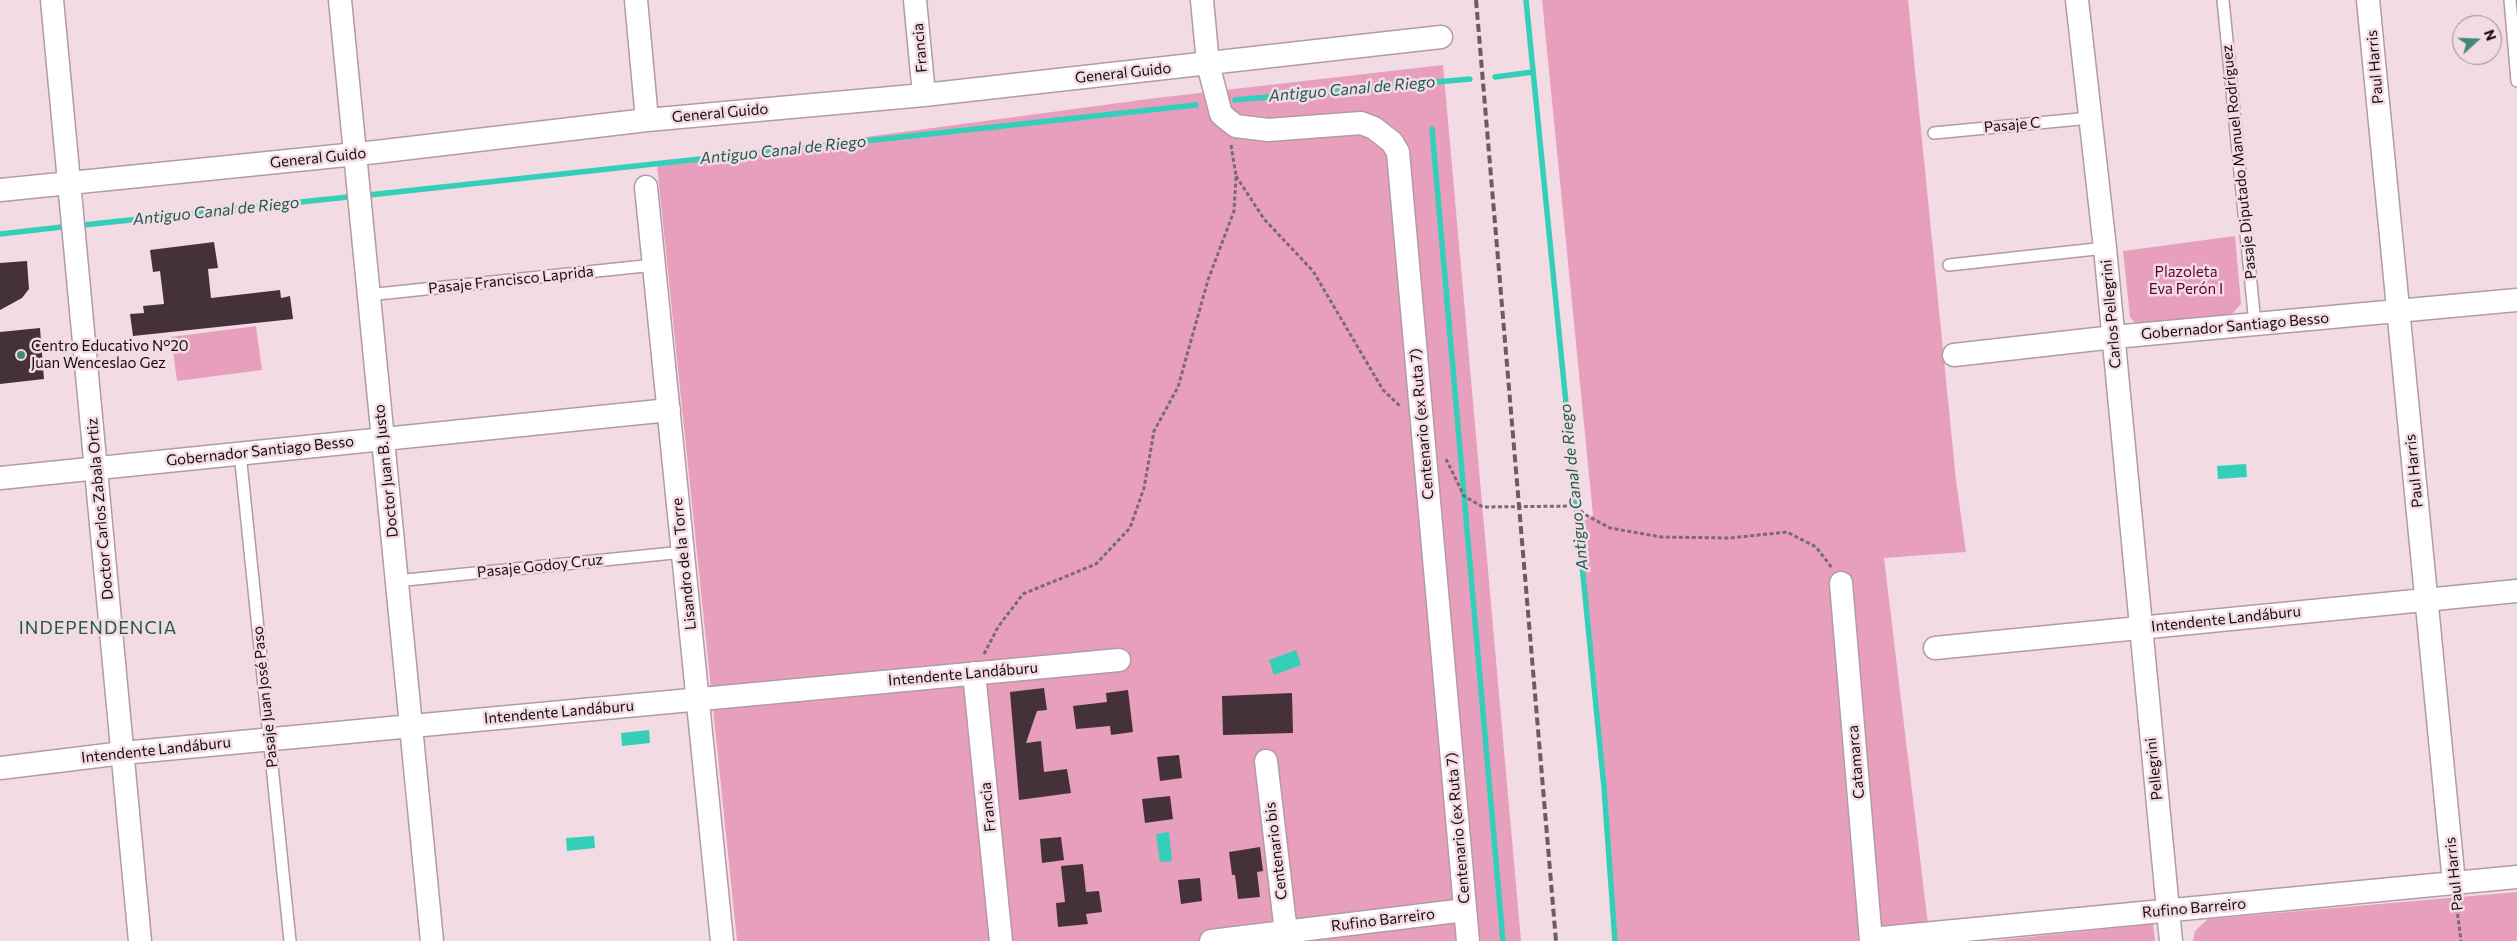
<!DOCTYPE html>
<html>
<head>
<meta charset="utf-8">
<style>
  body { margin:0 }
  #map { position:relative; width:2517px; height:941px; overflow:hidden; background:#f3dbe4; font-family:Commissioner,sans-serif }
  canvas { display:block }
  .north { position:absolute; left:2452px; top:15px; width:50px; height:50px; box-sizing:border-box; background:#f3dbe4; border:1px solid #9a898f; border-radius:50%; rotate:70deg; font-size:14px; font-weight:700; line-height:20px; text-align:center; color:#150d10 }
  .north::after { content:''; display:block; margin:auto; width:18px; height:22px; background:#43877a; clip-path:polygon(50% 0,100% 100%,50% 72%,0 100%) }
</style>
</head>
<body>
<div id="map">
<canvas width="2517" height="941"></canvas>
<div class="north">N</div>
</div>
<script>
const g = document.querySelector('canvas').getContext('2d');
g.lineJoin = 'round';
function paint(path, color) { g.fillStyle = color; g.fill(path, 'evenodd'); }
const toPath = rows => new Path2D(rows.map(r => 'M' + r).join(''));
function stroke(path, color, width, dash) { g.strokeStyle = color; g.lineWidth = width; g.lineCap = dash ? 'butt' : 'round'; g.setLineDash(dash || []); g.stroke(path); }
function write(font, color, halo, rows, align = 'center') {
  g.font = font + ' Commissioner,sans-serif'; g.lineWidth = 5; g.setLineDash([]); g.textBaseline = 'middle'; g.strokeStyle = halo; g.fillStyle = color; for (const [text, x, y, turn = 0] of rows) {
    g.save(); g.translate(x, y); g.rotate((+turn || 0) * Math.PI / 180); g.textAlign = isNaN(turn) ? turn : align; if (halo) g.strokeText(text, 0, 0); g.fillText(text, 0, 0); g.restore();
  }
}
const green = toPath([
  [1542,0,1908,0,1956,480,1966,552,1884,558,1930,941,1615,941,1604,787,1578,525,1593,515],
  [1443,65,1521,941,737,941,657,165,1156,98],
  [2235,236,2241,304,2231,315,2136,324,2130,317,2123,251],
  [256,326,262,370,177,381,171,337],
  [2517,892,2517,941,2193,941,2195,931,2208,919],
  [2153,924,2155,941,1991,941]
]);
const water = toPath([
  [2246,464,2247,477,2218,479,2217,466],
  [1296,650,1301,665,1274,675,1269,660],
  [649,730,650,743,622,746,621,733],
  [1169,832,1172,861,1160,862,1156,834],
  [594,836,595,848,567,851,566,838]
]);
const stream = toPath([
  [1526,0,1604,787,1615,941],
  [1495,77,1533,72],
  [1235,100,1470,79],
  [1432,129,1503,941],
  [369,195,1196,105],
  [83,225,348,197],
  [0,234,62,227]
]);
const building = toPath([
  [214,242,218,268,208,269,211,298,280,290,281,298,290,296,293,319,133,336,130,314,144,313,143,306,164,304,160,271,153,272,150,250],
  [27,261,29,289,22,298,0,310,0,263],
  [40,328,44,379,0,384,0,332],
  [1044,688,1047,710,1037,711,1026,743,1041,741,1044,772,1067,769,1071,793,1019,800,1010,692],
  [1128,690,1133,732,1111,735,1110,726,1076,729,1073,706,1107,702,1106,693],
  [1292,693,1293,733,1223,735,1222,696],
  [1179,755,1182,778,1160,781,1157,757],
  [1170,796,1173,819,1145,823,1142,799],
  [1061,837,1064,860,1042,863,1040,839],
  [1260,847,1263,871,1257,872,1260,897,1238,899,1235,875,1232,875,1229,852],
  [1083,864,1086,892,1099,891,1102,912,1086,914,1088,924,1058,927,1056,903,1065,902,1061,866],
  [1200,878,1202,901,1181,904,1178,880]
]);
const path = toPath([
  [1236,176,1264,219,1313,271,1383,390,1400,406],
  [1446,459,1464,496,1483,507,1576,506,1584,514,1610,528,1661,537,1730,538,1787,532,1816,547,1832,568],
  [984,654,998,627,1023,594,1096,564,1130,528,1144,488,1154,431,1178,387,1208,280,1234,211,1236,176,1231,145],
  [2456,901,2461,941]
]);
const lane = toPath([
  [2223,0,2255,324],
  [2510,0,2517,81],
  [1934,133,2090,118],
  [1949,265,2105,248],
  [368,295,654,265],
  [240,453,290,941],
  [396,581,683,552]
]);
const street = toPath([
  [52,0,140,941],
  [340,0,432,941],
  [636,0,647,120],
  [915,0,924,95],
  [1202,0,1208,64,1221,114,1228,120,1236,126,1268,130,1361,123,1374,128,1392,142,1398,152,1468,941],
  [2077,0,2105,248,2171,941],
  [2368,0,2454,883],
  [646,187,722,941],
  [0,190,376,152,647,120,924,95,1441,37],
  [1954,355,2114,337,2517,300],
  [0,478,669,410],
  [1841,583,1871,941],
  [1935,648,2517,591],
  [974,673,1001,941],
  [1266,761,1287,941],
  [0,768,123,753,1119,660],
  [1871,939,2517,877],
  [1211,941,1465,910]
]);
const rail = toPath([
  [1476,0,1556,941]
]);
const markers = [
  [21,355,5,"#43877a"]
];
const streetNames = [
  ["Francia",920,48,-95],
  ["Paul Harris",2375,67,-95],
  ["General Guido",1123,73,-6],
  ["General Guido",720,113,-5],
  ["Pasaje C",2012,125,-5],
  ["General Guido",318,158,-6],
  ["Pasaje Diputado Manuel Rodríguez",2239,162,-96],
  ["Pasaje Francisco Laprida",511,280,-6],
  ["Carlos Pellegrini",2111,314,-95],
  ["Gobernador Santiago Besso",2235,326,-5],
  ["Centenario (ex Ruta 7)",1422,424,-95],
  ["Gobernador Santiago Besso",260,451,-6],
  ["Doctor Juan B. Justo",386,471,-96],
  ["Paul Harris",2414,471,-96],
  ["Doctor Carlos Zabala Ortiz",100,509,-95],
  ["Lisandro de la Torre",684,564,-96],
  ["Pasaje Godoy Cruz",540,566,-6],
  ["Intendente Landáburu",2226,619,-6],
  ["Intendente Landáburu",963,674,-5],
  ["Pasaje Juan José Paso",265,697,-96],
  ["Intendente Landáburu",559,712,-5],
  ["Intendente Landáburu",156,750,-6],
  ["Catamarca",1856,762,-95],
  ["Pellegrini",2154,769,-96],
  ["Francia",988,807,-96],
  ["Centenario (ex Ruta 7)",1458,828,-95],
  ["Centenario bis",1276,851,-97],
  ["Paul Harris",2454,874,-96],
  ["Rufino Barreiro",2194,908,-5],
  ["Rufino Barreiro",1383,920,-7]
];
const parkNames = [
  ["Plazoleta",2186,272],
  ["Eva Perón I",2186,289]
];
const poiNames = [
  ["Centro Educativo N°20",31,346],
  ["Juan Wenceslao Gez",31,363]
];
const waterNames = [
  ["Antiguo Canal de Riego",1352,89,-5],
  ["Antiguo Canal de Riego",783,150,-6],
  ["Antiguo Canal de Riego",216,211,-6],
  ["Antiguo Canal de Riego",1574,487,-96]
];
const quarterNames = [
  ["INDEPENDENCIA",98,628]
];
paint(green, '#e79fbd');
paint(water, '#34cfb8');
stroke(stream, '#34cfb8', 5.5);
paint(building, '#453239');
stroke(lane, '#b29ba3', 14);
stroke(street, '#b29ba3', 25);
stroke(path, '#7a6b70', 3, [4, 2.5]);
stroke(lane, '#fff', 11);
stroke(street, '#fff', 22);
stroke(rail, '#6a5c61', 4, [8, 4]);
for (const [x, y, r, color] of markers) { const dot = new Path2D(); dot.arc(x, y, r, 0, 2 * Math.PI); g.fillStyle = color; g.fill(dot); stroke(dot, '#f3dbe4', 2); }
write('15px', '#150d10', '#f3dbe4', streetNames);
write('15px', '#5b0035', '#f3dbe4', parkNames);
write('15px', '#150d10', '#f3dbe4', poiNames, 'left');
write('italic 16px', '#1c594e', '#f3dbe4', waterNames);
g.letterSpacing = '1px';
write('18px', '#21584e', '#f3dbe4', quarterNames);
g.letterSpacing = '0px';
</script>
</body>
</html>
